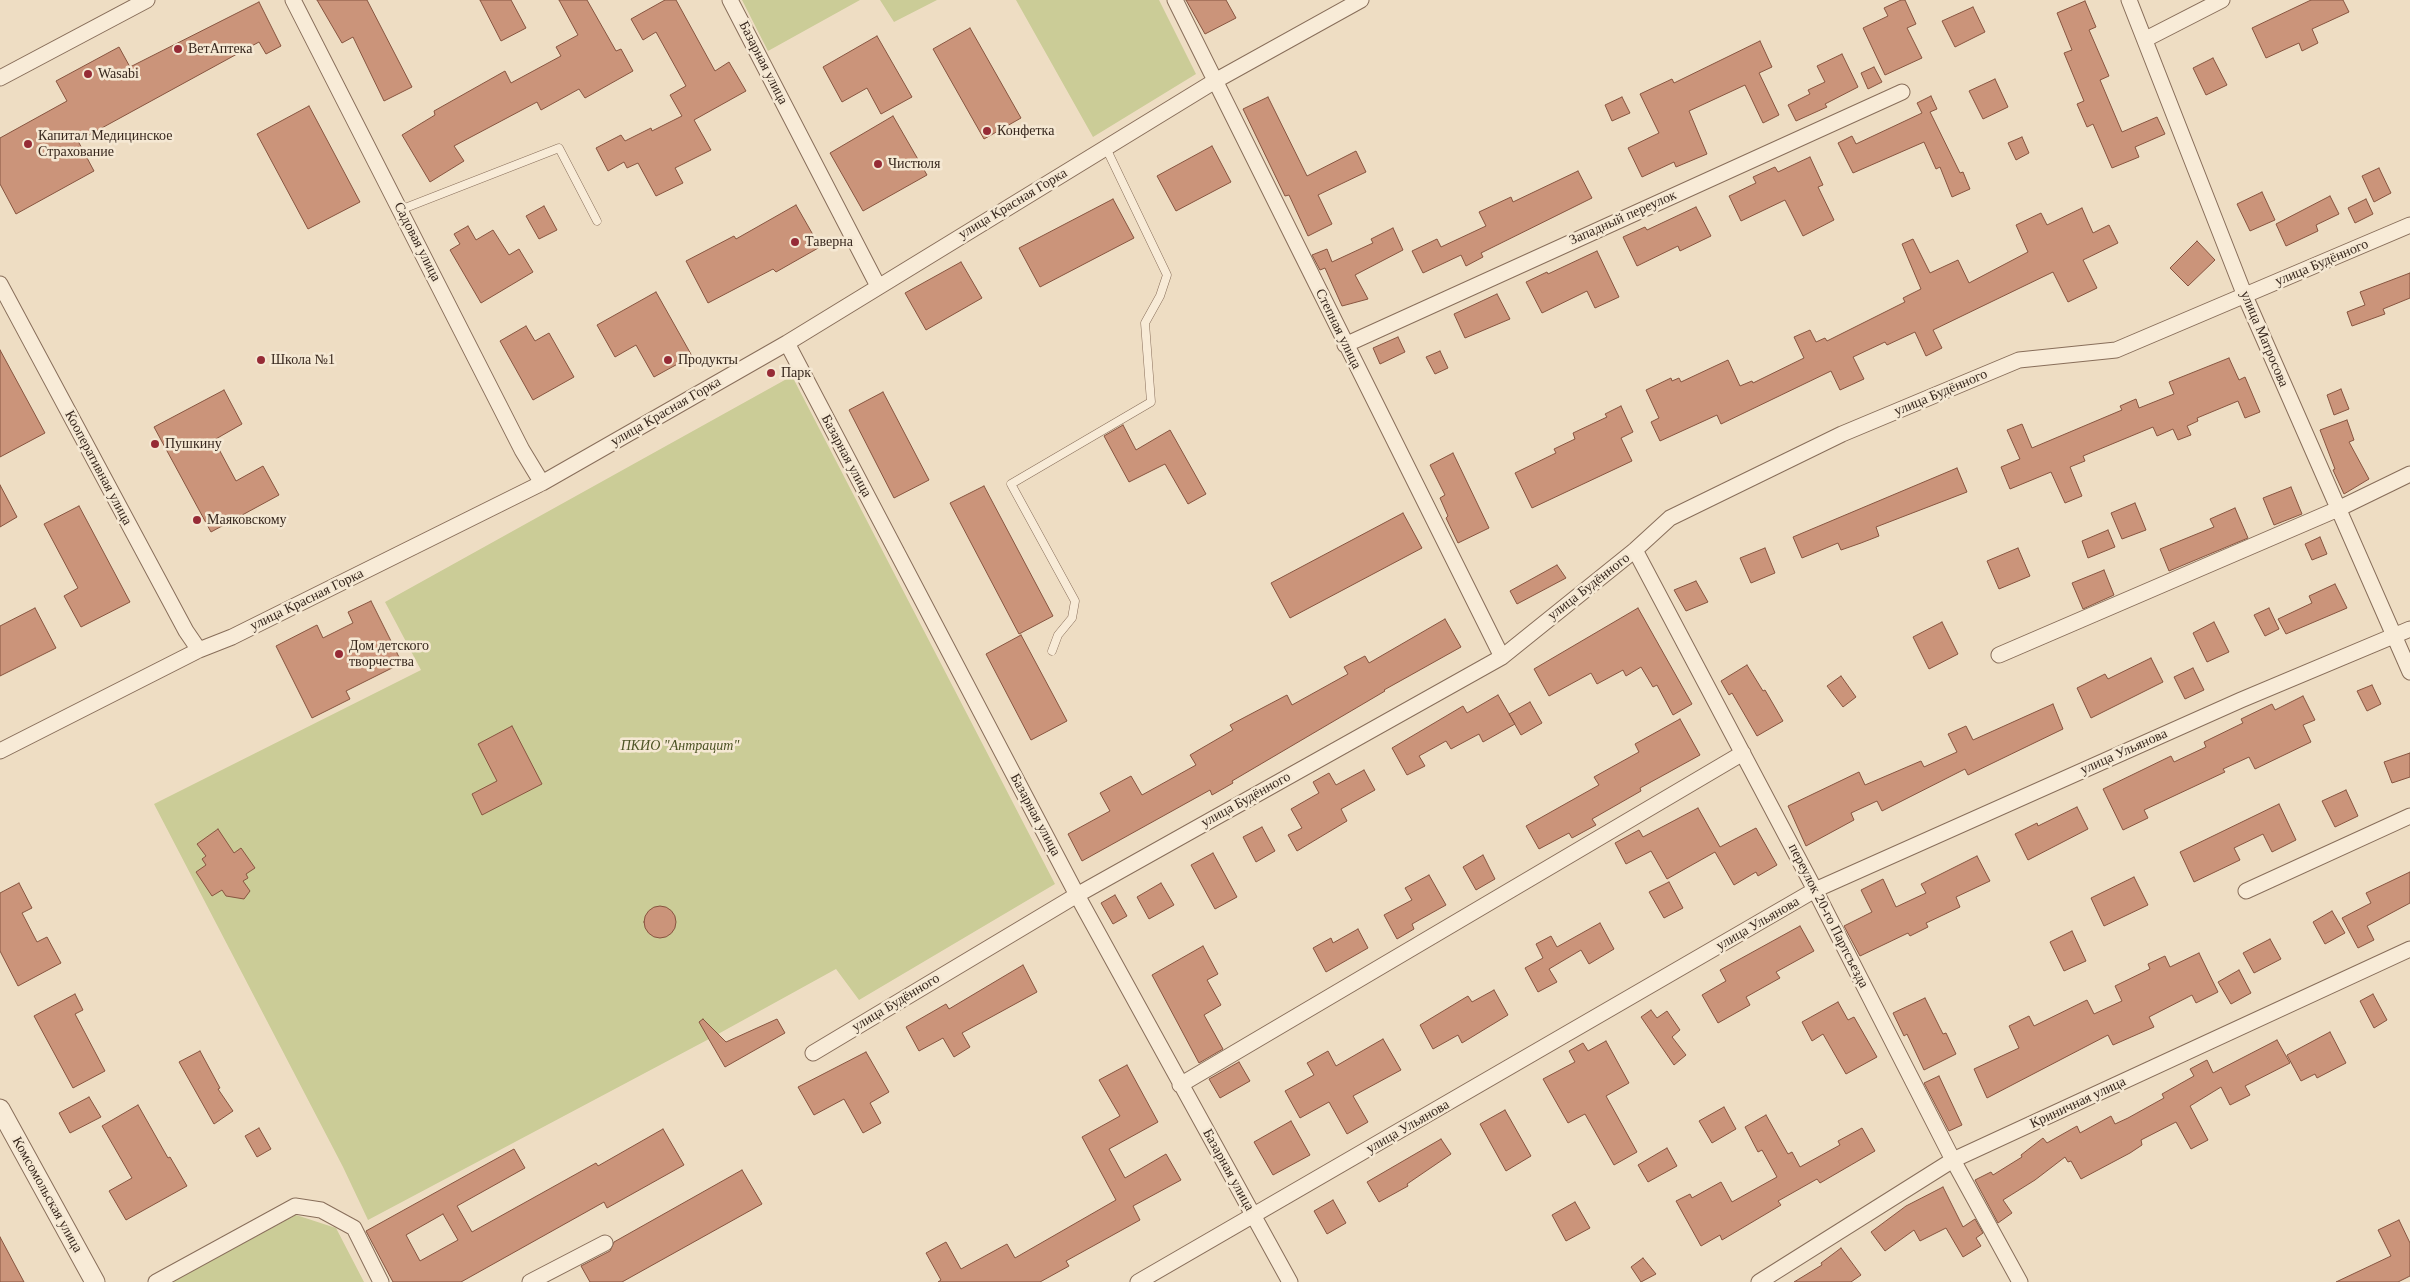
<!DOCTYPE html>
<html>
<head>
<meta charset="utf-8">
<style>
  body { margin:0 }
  canvas { display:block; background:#eeddc3 }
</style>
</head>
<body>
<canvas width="2410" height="1282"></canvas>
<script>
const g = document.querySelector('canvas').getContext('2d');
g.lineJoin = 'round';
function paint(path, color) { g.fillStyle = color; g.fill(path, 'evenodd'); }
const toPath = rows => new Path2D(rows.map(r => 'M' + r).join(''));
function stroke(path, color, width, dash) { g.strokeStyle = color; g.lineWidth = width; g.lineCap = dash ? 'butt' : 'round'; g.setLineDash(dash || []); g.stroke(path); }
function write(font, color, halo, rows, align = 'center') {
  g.font = font + ' Georgia,serif'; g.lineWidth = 5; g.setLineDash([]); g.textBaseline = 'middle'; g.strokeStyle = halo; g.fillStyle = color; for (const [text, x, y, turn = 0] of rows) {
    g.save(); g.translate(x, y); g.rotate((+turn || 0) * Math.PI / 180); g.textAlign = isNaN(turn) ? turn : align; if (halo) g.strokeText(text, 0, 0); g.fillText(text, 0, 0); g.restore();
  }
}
const green = toPath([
  [742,0,860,0,768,51],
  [880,0,937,0,894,22],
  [1016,0,1159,0,1196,74,1093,137],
  [792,376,1055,884,859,1000,836,969,709,1039,368,1220,343,1167,154,804,421,670,385,602],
  [296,1215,336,1228,364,1282,172,1282]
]);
const building = toPath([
  [317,0,367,0,412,87,384,101,353,37,342,43,317,0],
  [480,0,511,0,526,28,501,41,480,0],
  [559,0,587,0,616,51,621,49,633,71,585,98,579,89,541,110,537,102,454,146,464,161,430,182,402,135,435,115,434,111,505,71,511,83,561,56,556,47,578,35,559,0],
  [665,0,676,0,715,71,729,62,746,91,694,120,711,150,675,168,683,183,656,196,638,163,627,168,624,162,608,171,596,148,621,135,625,141,651,128,652,131,682,116,670,95,686,86,656,32,643,40,631,19,665,0],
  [1186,0,1226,0,1236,18,1205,34,1186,0],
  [1901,0,1905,0,1916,24,1907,28,1922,58,1885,75,1863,28,1888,16,1884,8,1901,0],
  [2311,0,2343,0,2349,12,2312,29,2318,43,2302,51,2299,43,2266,58,2252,28,2311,0],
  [2085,1,2096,27,2089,30,2109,76,2100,80,2122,132,2157,117,2165,134,2135,147,2139,157,2112,168,2093,124,2087,127,2077,104,2084,101,2064,53,2072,50,2057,13,2085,1],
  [259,2,281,46,266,54,259,42,78,141,94,171,16,214,0,184,0,138,67,101,56,81,119,47,130,67,259,2],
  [1973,7,1985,32,1955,47,1942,21,1973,7],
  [970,28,1021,118,984,139,933,49,970,28],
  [877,36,912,97,881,114,867,88,842,102,823,67,877,36],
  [1760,41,1772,67,1759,73,1779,115,1763,123,1745,85,1689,111,1707,154,1676,167,1674,162,1642,177,1628,148,1659,133,1640,94,1672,79,1674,83,1760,41],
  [1842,54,1858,87,1825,104,1827,107,1796,121,1788,105,1810,94,1808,90,1825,82,1817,66,1842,54],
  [2213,58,2227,85,2206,95,2193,68,2213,58],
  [1874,67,1882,82,1868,89,1861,73,1874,67],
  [1995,79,2008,107,1983,119,1969,91,1995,79],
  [1931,96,1937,109,1930,112,1960,173,1963,172,1970,189,1952,197,1940,167,1936,169,1924,142,1853,173,1838,143,1852,136,1856,144,1922,113,1917,103,1931,96],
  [1268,97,1307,176,1356,151,1366,172,1318,195,1332,224,1308,236,1289,195,1285,196,1243,109,1268,97],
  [1622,97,1630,113,1612,121,1605,105,1622,97],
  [309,106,360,202,308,229,257,134,309,106],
  [893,116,927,175,863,211,830,153,893,116],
  [2022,137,2029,153,2016,160,2008,143,2022,137],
  [1212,146,1231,182,1176,211,1157,176,1212,146],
  [1810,157,1823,185,1818,187,1834,220,1803,236,1785,200,1741,221,1729,196,1756,183,1753,177,1775,167,1778,172,1810,157],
  [2379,168,2391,193,2374,202,2362,176,2379,168],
  [1578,171,1592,198,1481,253,1483,257,1466,266,1461,255,1423,273,1412,251,1437,239,1441,247,1486,226,1479,212,1511,197,1513,202,1578,171],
  [2262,192,2275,220,2250,231,2237,204,2262,192],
  [2330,196,2339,214,2316,225,2318,231,2286,246,2276,224,2330,196],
  [1113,199,1134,238,1040,287,1019,248,1113,199],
  [2366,199,2373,214,2355,223,2348,208,2366,199],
  [796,205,820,247,776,272,773,269,708,303,686,261,734,236,736,239,796,205],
  [544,206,557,230,539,239,526,216,544,206],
  [1696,207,1711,236,1680,251,1678,246,1637,266,1623,237,1645,227,1647,230,1696,207],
  [2082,208,2093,233,2109,225,2118,243,2083,260,2097,288,2068,302,2053,272,1933,330,1942,348,1926,356,1915,332,1887,345,1885,342,1853,357,1864,379,1840,390,1831,371,1721,424,1717,415,1660,441,1651,422,1659,418,1646,390,1671,378,1672,381,1679,378,1681,382,1728,360,1740,386,1752,381,1753,383,1804,358,1794,337,1810,330,1816,342,1825,338,1827,341,1905,302,1903,298,1921,289,1902,244,1913,239,1930,273,1958,260,1969,283,2028,252,2016,225,2041,213,2047,225,2082,208],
  [468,226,476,240,493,230,509,255,519,249,533,272,481,303,450,250,460,244,454,234,468,226],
  [1393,228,1403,250,1355,275,1368,299,1342,306,1325,268,1320,270,1312,255,1327,249,1332,262,1373,243,1371,239,1393,228],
  [2197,241,2215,260,2188,286,2170,268,2197,241],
  [1597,251,1619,297,1595,308,1587,291,1542,313,1526,282,1547,272,1548,274,1597,251],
  [961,262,982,298,926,330,905,293,961,262],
  [2410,273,2410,298,2383,309,2385,314,2352,326,2347,312,2365,305,2360,292,2410,273],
  [656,292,692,356,654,377,636,345,615,357,597,325,656,292],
  [1497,294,1510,319,1465,338,1454,314,1497,294],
  [526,326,535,341,549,333,574,377,533,400,500,341,526,326],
  [1398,337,1405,352,1380,364,1373,348,1398,337],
  [0,350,45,433,0,457,0,350],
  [1440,351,1448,368,1435,374,1426,357,1440,351],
  [2229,358,2239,380,2245,377,2260,412,2245,418,2238,401,2197,418,2198,421,2187,426,2191,435,2178,440,2173,429,2157,436,2153,427,2083,456,2085,461,2070,467,2082,496,2065,503,2051,472,2010,489,2001,467,2020,459,2007,430,2022,424,2032,448,2122,410,2120,406,2136,399,2139,408,2174,394,2169,382,2229,358],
  [2341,389,2349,409,2334,415,2327,395,2341,389],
  [224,390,242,424,214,440,236,481,263,466,279,495,211,532,154,427,224,390],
  [883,392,929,480,894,498,849,410,883,392],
  [1621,406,1633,432,1621,438,1632,461,1532,508,1515,473,1556,453,1554,449,1575,439,1573,433,1607,417,1605,414,1621,406],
  [2347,420,2354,440,2349,442,2369,479,2344,494,2333,470,2335,469,2320,430,2347,420],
  [1123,425,1136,450,1170,430,1206,494,1188,504,1165,464,1129,482,1104,436,1123,425],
  [1453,453,1489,528,1458,543,1446,518,1448,516,1440,498,1445,495,1430,465,1453,453],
  [1957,468,1967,492,1876,527,1879,536,1861,543,1841,550,1838,543,1802,558,1793,537,1957,468],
  [0,485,17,517,0,527,0,485],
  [984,486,1053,616,1019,634,950,503,984,486],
  [2291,487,2302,514,2274,525,2263,498,2291,487],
  [2135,503,2146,530,2122,539,2111,513,2135,503],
  [79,506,130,602,81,627,64,596,78,588,44,524,79,506],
  [2235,508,2248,538,2169,571,2160,549,2214,527,2210,519,2235,508],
  [1403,513,1422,548,1290,618,1271,583,1403,513],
  [2108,530,2115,547,2088,558,2082,541,2108,530],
  [2320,537,2327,554,2312,560,2305,544,2320,537],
  [1765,548,1775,573,1751,583,1740,558,1765,548],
  [2018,548,2030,576,1999,589,1987,561,2018,548],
  [1557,565,1566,578,1517,604,1510,591,1557,565],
  [2104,570,2114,595,2083,609,2072,583,2104,570],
  [1696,581,1708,602,1686,611,1674,590,1696,581],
  [2335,584,2347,608,2286,634,2278,619,2312,603,2309,596,2335,584],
  [371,601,402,663,346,691,350,699,312,718,276,646,317,625,323,638,353,623,348,612,371,601],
  [35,608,56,648,0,676,0,626,35,608],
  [1638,608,1692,704,1673,715,1657,685,1653,687,1641,667,1626,676,1623,670,1597,684,1591,673,1549,696,1534,669,1638,608],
  [2269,608,2279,629,2265,636,2254,615,2269,608],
  [1445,619,1461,647,1384,690,1385,691,1232,781,1233,783,1212,795,1210,790,1082,861,1068,834,1110,811,1100,793,1131,776,1142,795,1196,765,1190,755,1233,730,1230,725,1287,695,1292,705,1348,674,1344,667,1365,656,1369,663,1445,619],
  [1942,622,1958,654,1929,669,1913,637,1942,622],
  [2214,622,2229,652,2207,662,2193,633,2214,622],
  [1021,635,1067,721,1031,740,986,654,1021,635],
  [2151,658,2163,682,2091,718,2077,688,2105,674,2108,679,2151,658],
  [1747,665,1763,691,1765,690,1783,721,1757,736,1732,693,1729,695,1721,681,1747,665],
  [2193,668,2204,690,2185,699,2174,677,2193,668],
  [1841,676,1856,697,1843,707,1827,686,1841,676],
  [2372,685,2381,704,2367,711,2357,691,2372,685],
  [1498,695,1515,724,1483,742,1479,734,1451,749,1446,741,1419,756,1425,766,1407,775,1392,748,1463,706,1467,713,1498,695],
  [2303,696,2315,720,2303,725,2311,742,2255,769,2249,757,2223,769,2225,772,2144,810,2148,818,2123,830,2103,789,2171,756,2174,762,2206,747,2204,742,2243,723,2241,719,2272,704,2275,710,2303,696],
  [1530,702,1542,723,1521,735,1509,714,1530,702],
  [2053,704,2063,729,1968,775,1965,769,1882,811,1877,801,1851,813,1854,820,1806,846,1788,806,1859,772,1865,785,1921,761,1924,767,1957,752,1948,734,1966,726,1973,740,2053,704],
  [1680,719,1700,755,1640,788,1641,791,1592,819,1596,825,1572,838,1569,833,1539,849,1526,826,1599,785,1594,777,1639,752,1635,744,1680,719],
  [512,726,542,784,482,815,472,794,497,781,478,744,512,726],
  [2410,753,2410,777,2392,783,2384,762,2410,753],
  [1364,770,1375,790,1341,809,1347,821,1297,851,1288,835,1302,828,1291,809,1319,793,1313,782,1329,773,1336,785,1364,770],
  [2346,790,2358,816,2335,827,2322,801,2346,790],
  [2279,804,2296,840,2272,852,2263,834,2234,848,2240,860,2194,882,2180,852,2279,804],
  [2077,807,2088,829,2028,860,2015,834,2037,823,2038,826,2077,807],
  [1698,808,1720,847,1756,828,1777,865,1758,876,1756,872,1734,885,1715,852,1667,879,1651,851,1626,864,1615,843,1639,830,1643,837,1698,808],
  [1262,827,1275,851,1256,862,1243,837,1262,827],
  [218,829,234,853,241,848,255,868,246,874,248,878,243,881,250,891,244,899,226,896,222,890,212,896,196,872,206,865,202,859,206,856,197,844,218,829],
  [1213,853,1237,897,1215,909,1191,865,1213,853],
  [1483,855,1495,879,1476,890,1463,867,1483,855],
  [1977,856,1990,881,1956,897,1960,907,1926,923,1928,927,1910,936,1908,933,1860,956,1844,926,1872,912,1861,890,1883,879,1896,907,1926,893,1921,884,1977,856],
  [2410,872,2410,903,2367,926,2374,940,2358,948,2342,918,2371,903,2366,893,2410,872],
  [1429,875,1446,905,1412,924,1414,929,1397,939,1384,915,1412,900,1405,888,1429,875],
  [2134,877,2148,905,2104,926,2091,898,2134,877],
  [1669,882,1683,908,1664,918,1649,892,1669,882],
  [19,883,32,908,22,913,37,942,47,937,61,963,18,986,0,951,0,893,19,883],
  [1161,883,1174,905,1149,919,1137,897,1161,883],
  [1115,895,1127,916,1113,924,1101,903,1115,895],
  '644 922a16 16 0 1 1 32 0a16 16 0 1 1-32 0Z',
  [2332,911,2345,933,2325,944,2313,922,2332,911],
  [1600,923,1614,949,1589,964,1581,950,1549,969,1557,982,1538,992,1525,968,1543,958,1536,944,1551,936,1557,947,1600,923],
  [1800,926,1814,951,1776,972,1780,978,1746,997,1750,1005,1718,1023,1702,995,1726,981,1720,970,1800,926],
  [1358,929,1368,948,1326,972,1313,948,1331,938,1333,943,1358,929],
  [2072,931,2086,961,2064,971,2050,942,2072,931],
  [2270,939,2281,959,2254,973,2243,953,2270,939],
  [1203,946,1218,974,1207,980,1221,1005,1204,1015,1223,1049,1199,1063,1152,975,1203,946],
  [2199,953,2218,992,2196,1003,2192,995,2149,1017,2154,1027,2113,1045,2108,1035,1987,1098,1974,1069,2019,1048,2009,1026,2029,1016,2034,1026,2087,1000,2094,1014,2122,1001,2115,986,2150,969,2148,964,2165,956,2170,967,2199,953],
  [1023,965,1037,992,962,1033,970,1047,954,1057,943,1038,919,1051,906,1027,946,1004,949,1009,1023,965],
  [2239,970,2251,993,2231,1004,2218,982,2239,970],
  [1494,990,1508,1015,1462,1043,1458,1035,1433,1049,1420,1025,1468,996,1472,1002,1494,990],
  [75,994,83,1010,75,1014,105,1071,73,1088,34,1016,75,994],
  [2373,994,2387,1020,2374,1028,2360,1001,2373,994],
  [1925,998,1943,1034,1946,1033,1956,1054,1924,1070,1907,1034,1904,1036,1893,1013,1925,998],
  [1838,1002,1848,1020,1854,1017,1877,1057,1846,1074,1823,1034,1812,1041,1802,1022,1838,1002],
  [1651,1010,1657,1018,1667,1011,1680,1030,1672,1037,1686,1055,1674,1065,1641,1017,1651,1010],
  [703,1019,726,1042,777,1019,785,1033,725,1067,699,1022,703,1019],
  [2330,1032,2346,1063,2317,1078,2315,1074,2301,1081,2287,1055,2330,1032],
  [1383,1039,1401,1070,1353,1096,1368,1122,1347,1134,1329,1102,1300,1118,1285,1091,1314,1075,1307,1063,1328,1051,1336,1066,1383,1039],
  [2277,1040,2290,1063,2245,1086,2250,1095,2230,1105,2221,1087,2190,1106,2208,1140,2191,1149,2176,1122,2141,1140,2142,1145,2130,1153,2081,1179,2071,1161,2068,1162,2065,1157,2035,1180,2003,1200,2012,1213,1998,1223,1975,1180,1991,1172,1993,1175,2022,1157,2021,1155,2043,1138,2047,1143,2077,1126,2080,1133,2111,1116,2115,1124,2128,1118,2164,1098,2162,1094,2194,1076,2190,1069,2207,1060,2213,1073,2277,1040],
  [1606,1041,1629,1083,1606,1096,1637,1152,1614,1165,1585,1114,1568,1123,1543,1079,1575,1062,1569,1051,1583,1043,1588,1051,1606,1041],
  [200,1051,220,1088,218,1089,233,1111,214,1124,179,1062,200,1051],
  [866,1052,889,1092,870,1103,881,1123,863,1133,844,1099,814,1115,798,1087,866,1052],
  [1239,1062,1250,1081,1220,1098,1209,1079,1239,1062],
  [1127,1065,1158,1122,1109,1149,1125,1178,1166,1154,1181,1180,1133,1206,1140,1220,1066,1261,1069,1266,1040,1282,938,1282,941,1280,926,1253,946,1242,961,1269,1007,1244,1015,1258,1116,1200,1082,1137,1120,1116,1099,1080,1127,1065],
  [1939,1076,1962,1125,1949,1131,1924,1083,1939,1076],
  [89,1097,101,1117,70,1133,59,1113,89,1097],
  [138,1105,168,1158,170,1157,187,1186,126,1220,109,1191,132,1178,102,1126,138,1105],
  [1724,1107,1736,1129,1712,1143,1699,1121,1724,1107],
  [1505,1110,1531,1156,1506,1171,1480,1124,1505,1110],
  [1766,1115,1788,1154,1792,1152,1800,1167,1840,1145,1838,1141,1862,1128,1875,1151,1820,1183,1817,1179,1778,1201,1781,1205,1722,1240,1720,1235,1701,1246,1676,1201,1690,1194,1692,1198,1721,1182,1732,1202,1777,1177,1762,1150,1758,1152,1745,1127,1766,1115],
  [1291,1121,1310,1155,1273,1175,1254,1142,1291,1121],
  [259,1128,271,1149,257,1157,245,1136,259,1128],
  [663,1129,684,1165,607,1208,604,1202,461,1282,393,1282,366,1231,514,1149,525,1168,457,1206,472,1232,596,1163,598,1166,663,1129],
  [443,1214,458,1240,420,1261,406,1235,443,1214],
  [1441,1139,1451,1154,1407,1184,1408,1186,1379,1202,1367,1182,1441,1139],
  [1667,1148,1677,1166,1648,1182,1638,1165,1667,1148],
  [742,1170,762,1204,622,1282,590,1282,581,1266,610,1251,614,1242,742,1170],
  [1943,1187,1963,1227,1975,1219,1983,1233,1976,1238,1981,1246,1963,1257,1946,1228,1920,1241,1914,1230,1885,1251,1871,1232,1906,1206,1943,1187],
  [1333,1200,1346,1223,1327,1234,1314,1211,1333,1200],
  [1575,1202,1590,1228,1566,1241,1552,1215,1575,1202],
  [2399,1220,2410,1243,2410,1276,2398,1282,2336,1282,2391,1256,2378,1230,2399,1220],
  [0,1237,24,1282,0,1282,0,1237],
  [1841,1248,1861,1275,1851,1282,1794,1282,1822,1265,1821,1263,1841,1248],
  [1643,1258,1656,1274,1641,1282,1631,1267,1643,1258]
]);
const service = toPath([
  [400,210,559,148,597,221],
  [1052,651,1058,635,1072,618,1075,601,1011,484,1151,402,1145,323,1160,296,1167,275,1106,148]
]);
const minor = toPath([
  [293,0,522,450,542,483],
  [730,0,878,286],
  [1175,0,1502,657],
  [2129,0,2245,296,2410,672],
  [2146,39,2222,0],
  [0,78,147,0],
  [0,284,186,631,199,650],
  [787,343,1077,895,1290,1282],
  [1345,345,1902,92],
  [1635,550,1815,890,1953,1160,2020,1282],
  [1999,655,2338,509,2410,474],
  [0,751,199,650,232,637,542,483,787,343,1215,81,1361,0],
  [2246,891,2410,816],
  [813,1053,1077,895,1502,657,1635,550,1670,518,1842,434,2019,360,2116,350,2410,225],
  [1180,1085,1743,753],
  [156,1282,295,1206,321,1210,354,1228,381,1282],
  [530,1282,605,1243],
  [1138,1282,1815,890,2241,700,2410,629],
  [1759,1282,1953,1160,2410,949]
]);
const tertiary = toPath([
  [0,1109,95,1282]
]);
const markers = [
  [178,49,5,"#962b36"],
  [88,74,5,"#962b36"],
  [987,131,5,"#962b36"],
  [28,144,5,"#962b36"],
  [878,164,5,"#962b36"],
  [795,242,5,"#962b36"],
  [261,360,5,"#962b36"],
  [668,360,5,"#962b36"],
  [771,373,5,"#962b36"],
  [155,444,5,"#962b36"],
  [197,520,5,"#962b36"],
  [339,654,5,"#962b36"]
];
const poiNames = [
  ["ВетАптека",188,49],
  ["Wasabi",98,74],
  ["Конфетка",997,131],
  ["Капитал Медицинское",38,136],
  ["Страхование",38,152],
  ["Чистюля",888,164],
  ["Таверна",805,242],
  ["Школа №1",271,360],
  ["Продукты",678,360],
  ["Парк",781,373],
  ["Пушкину",165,444],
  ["Маяковскому",207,520],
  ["Дом детского",349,646],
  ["творчества",349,662]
];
const streetNames = [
  ["Базарная улица",763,63,63],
  ["улица Красная Горка",1013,204,-31],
  ["Западный переулок",1623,218,-24],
  ["Садовая улица",417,242,63],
  ["улица Будённого",2322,263,-23],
  ["Степная улица",1338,329,64],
  ["улица Матросова",2264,339,67],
  ["улица Будённого",1941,393,-23],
  ["улица Красная Горка",666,412,-30],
  ["Базарная улица",846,456,62],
  ["Кооперативная улица",98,468,62],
  ["улица Будённого",1589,587,-38],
  ["улица Красная Горка",307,600,-26],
  ["улица Ульянова",2124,752,-24],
  ["улица Будённого",1246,800,-29],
  ["Базарная улица",1035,815,62],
  ["переулок 20-го Партсъезда",1828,916,63],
  ["улица Ульянова",1758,924,-30],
  ["улица Будённого",896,1003,-31],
  ["Криничная улица",2078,1103,-25],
  ["улица Ульянова",1408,1127,-30],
  ["Базарная улица",1228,1170,61],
  ["Комсомольская улица",47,1195,61]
];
const parkNames = [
  ["ПКИО \"Антрацит\"",680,746]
];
paint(green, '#cbcc97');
paint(building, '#cb947a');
stroke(building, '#875540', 1);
stroke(service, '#886e5a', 9);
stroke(minor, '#886e5a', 17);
stroke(tertiary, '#886e5a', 21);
stroke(service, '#f8ebd7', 8);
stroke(minor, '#f8ebd7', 15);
stroke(tertiary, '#f8ebd7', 19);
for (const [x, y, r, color] of markers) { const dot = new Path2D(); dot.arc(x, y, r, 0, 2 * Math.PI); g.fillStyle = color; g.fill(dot); stroke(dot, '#f5e8d3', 2); }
write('14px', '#38281e', '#f5e8d3', poiNames, 'left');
write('14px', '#38281e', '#f5e8d3', streetNames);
write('italic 14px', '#4d5425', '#f5e8d3', parkNames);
</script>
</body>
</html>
